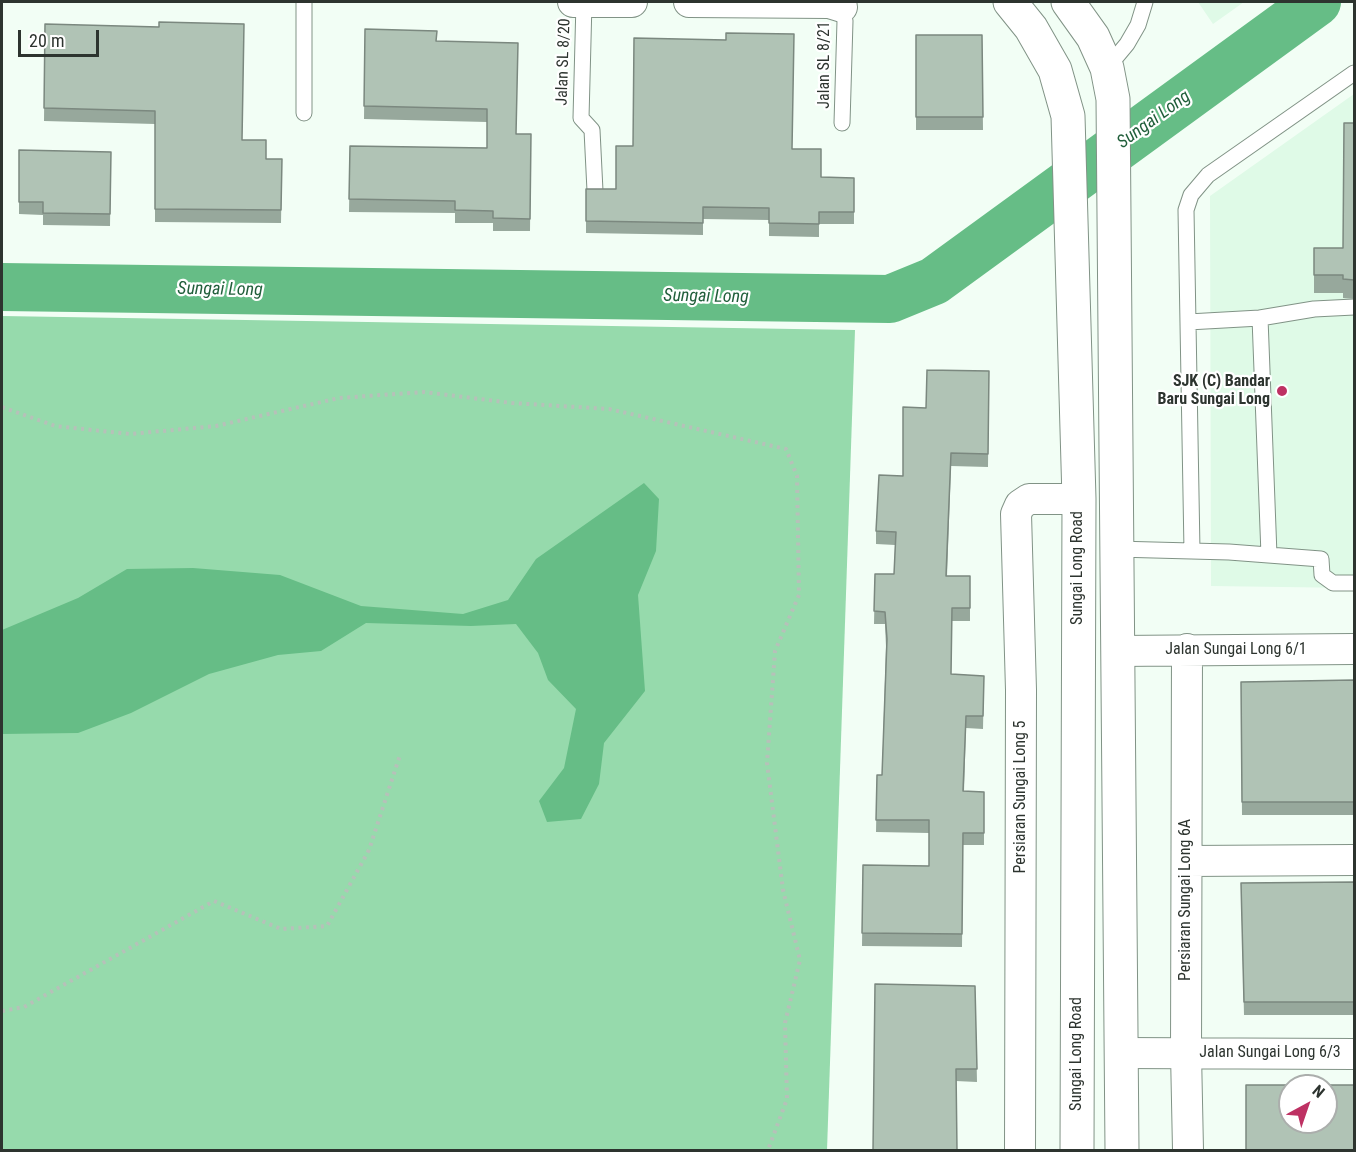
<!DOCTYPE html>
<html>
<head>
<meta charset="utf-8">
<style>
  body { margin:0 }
  #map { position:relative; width:1356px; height:1152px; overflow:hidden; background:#f2fef5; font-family:"Roboto Condensed",sans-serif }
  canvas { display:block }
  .frame { position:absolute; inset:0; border:3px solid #2d342f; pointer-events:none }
  .north { position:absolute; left:1278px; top:1074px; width:60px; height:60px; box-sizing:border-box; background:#fff; border:2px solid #abaeac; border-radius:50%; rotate:40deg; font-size:16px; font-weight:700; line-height:24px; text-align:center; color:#2d342f }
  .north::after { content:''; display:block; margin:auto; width:21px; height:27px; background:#be3163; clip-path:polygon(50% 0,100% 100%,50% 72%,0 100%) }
  .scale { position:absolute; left:18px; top:30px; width:81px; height:27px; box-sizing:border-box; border:3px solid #2d342f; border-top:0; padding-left:8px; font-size:18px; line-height:21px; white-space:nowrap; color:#2d342f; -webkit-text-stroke:4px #fff; paint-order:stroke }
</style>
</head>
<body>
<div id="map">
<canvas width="1356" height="1152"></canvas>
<div class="frame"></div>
<div class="north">N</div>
<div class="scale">20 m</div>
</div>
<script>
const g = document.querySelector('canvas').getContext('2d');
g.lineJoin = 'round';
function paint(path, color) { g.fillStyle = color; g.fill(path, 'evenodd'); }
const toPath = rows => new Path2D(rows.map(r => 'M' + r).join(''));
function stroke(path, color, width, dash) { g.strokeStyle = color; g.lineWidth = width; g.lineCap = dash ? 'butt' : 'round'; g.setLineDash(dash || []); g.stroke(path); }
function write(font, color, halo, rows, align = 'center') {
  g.font = font + ' "Roboto Condensed",sans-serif'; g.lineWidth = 4.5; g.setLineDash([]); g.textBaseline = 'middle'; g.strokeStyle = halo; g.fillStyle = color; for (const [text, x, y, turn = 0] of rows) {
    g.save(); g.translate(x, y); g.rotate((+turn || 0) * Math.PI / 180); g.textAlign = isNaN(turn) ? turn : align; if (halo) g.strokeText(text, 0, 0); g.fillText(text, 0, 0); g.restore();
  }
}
const built = toPath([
  [1198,2,1244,2,1213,24],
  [1354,94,1354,588,1211,586,1210,196]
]);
const green = toPath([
  [2,316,855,330,827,1150,2,1150]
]);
const water = toPath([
  [644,483,659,499,656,551,638,595,645,691,604,743,599,784,581,819,547,822,539,801,564,768,576,709,548,680,538,653,516,624,471,626,366,623,321,651,278,655,209,674,131,713,78,733,2,734,2,630,78,598,127,569,193,568,280,575,361,606,463,614,508,600,536,559]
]);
const river = toPath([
  [2,287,890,299,934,281,1317,2]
]);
const path = toPath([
  [2,407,55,426,130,434,216,426,339,398,424,392,512,403,609,409,786,449,797,476,799,595,775,651,767,763,783,890,800,960,785,1023,787,1099,768,1150],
  [2,1011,24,1007,214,901,281,929,327,926,369,850,400,755]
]);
const lane = toPath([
  [584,2,581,118,592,130,595,191],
  [842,7,845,21,842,123],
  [1107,68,1127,44,1138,25,1145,2],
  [304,113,304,2],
  [1188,322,1260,318],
  [1116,549,1229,552,1321,559,1322,575,1333,583,1354,583],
  [1192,551,1186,210,1191,195,1208,175,1354,73],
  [1269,555,1260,318,1314,309,1354,307]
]);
const street = toPath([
  [573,2,632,2],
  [689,2,829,3,842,7],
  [1187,649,1186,1053,1188,1150],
  [1118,651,1354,649],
  [1187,861,1354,860],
  [1121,1053,1354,1054],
  [1020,1150,1021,690,1016,514,1020,505,1029,499,1079,499]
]);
const secondary = toPath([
  [1010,2,1031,28,1055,70,1068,116,1079,499,1077,1150],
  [1068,2,1093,37,1107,68,1113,99,1122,1150]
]);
const wall = toPath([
  [45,24,242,140,266,159,282,159,281,223,155,222,155,124,44,121],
  [365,29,437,41,517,134,531,134,530,231,493,231,493,223,455,223,455,213,349,212,350,146,487,148,487,122,364,119],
  [916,35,982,35,983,130,916,130],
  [1354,123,1354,299,1343,298,1343,293,1314,293,1314,248,1343,248],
  [792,149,821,177,854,178,854,224,819,224,819,237,769,236,769,220,703,219,703,235,586,233,586,189,616,189],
  [19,150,111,152,110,226,43,225,43,215,19,214],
  [989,371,988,467,951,466,947,576,970,589,970,621,952,621,951,674,984,676,983,729,966,728,964,791,984,792,984,845,963,845,962,947,862,946,863,865,929,866,929,833,876,832,877,775,882,775,886,647,885,624,874,624,875,574,894,574,895,545,876,544,876,531,903,476,926,408],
  [1354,680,1354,815,1242,815,1241,682],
  [1354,882,1354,1015,1244,1015,1241,883],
  [975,986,977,1082,956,1081,873,1150]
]);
const building = toPath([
  [159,22,244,24,242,140,266,140,266,159,282,159,281,210,155,209,155,111,44,108,45,24,159,27,159,22],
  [365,29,437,31,436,41,518,43,516,134,531,134,530,219,493,218,493,211,455,210,455,201,349,199,350,146,487,148,487,109,364,106,365,29],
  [726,33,794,34,792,149,821,149,821,177,854,178,854,212,819,212,819,224,769,223,769,208,703,207,703,223,586,221,586,189,616,189,616,146,633,146,634,38,726,40,726,33],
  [916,35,982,35,983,117,916,117,916,35],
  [1344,123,1354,123,1354,280,1343,279,1343,275,1314,275,1314,248,1343,248,1344,123],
  [19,150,111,152,110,214,43,213,43,202,19,202,19,150],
  [927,370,989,371,988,454,951,453,946,576,970,576,970,608,952,608,951,674,984,676,983,716,966,716,963,791,984,792,984,833,963,833,962,934,862,933,863,865,929,866,929,820,876,820,877,775,882,775,887,639,885,612,874,611,875,574,894,574,896,532,876,531,879,475,903,476,903,407,926,408,927,370],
  [1354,680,1354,802,1242,802,1241,682,1354,680],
  [1354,882,1354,1002,1244,1002,1241,883,1354,882],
  [875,984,975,986,977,1069,956,1069,957,1150,873,1150,875,984],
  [1246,1085,1354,1085,1354,1150,1246,1150,1246,1085],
  [1290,1086,1326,1086,1326,1122,1290,1122,1290,1086]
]);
const markers = [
  [1282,391,6,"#be3163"]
];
const streetNames = [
  ["Jalan SL 8/20",564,62,-88],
  ["Jalan SL 8/21",825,65,-90],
  ["Sungai Long Road",1078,568,-90],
  ["Jalan Sungai Long 6/1",1236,650],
  ["Persiaran Sungai Long 5",1021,797,-90],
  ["Persiaran Sungai Long 6A",1186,900,-90],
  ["Jalan Sungai Long 6/3",1270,1053],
  ["Sungai Long Road",1077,1054,-90]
];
const poiNames = [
  ["SJK (C) Bandar",1270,382],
  ["Baru Sungai Long",1270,400]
];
const waterNames = [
  ["Sungai Long",1154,120,-36],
  ["Sungai Long",220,290,1],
  ["Sungai Long",706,297,1]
];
paint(built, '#dffae7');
paint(green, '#96daac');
paint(water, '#66bd86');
stroke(river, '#66bd86', 48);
stroke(lane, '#819386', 17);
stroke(street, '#819386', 32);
stroke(secondary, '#819386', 35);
stroke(path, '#b6c1b9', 4, [3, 4.5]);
stroke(lane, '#fff', 15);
stroke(street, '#fff', 30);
stroke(secondary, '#fff', 33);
paint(wall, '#97a89c');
paint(building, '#b0c3b5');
stroke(building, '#7b887f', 1.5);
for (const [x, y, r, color] of markers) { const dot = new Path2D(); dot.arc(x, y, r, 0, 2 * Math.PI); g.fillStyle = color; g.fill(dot); stroke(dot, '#fff', 2); }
write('16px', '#2d342f', '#fff', streetNames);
write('bold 16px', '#2d342f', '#fff', poiNames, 'right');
write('italic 18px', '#215f3b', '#fff', waterNames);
</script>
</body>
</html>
